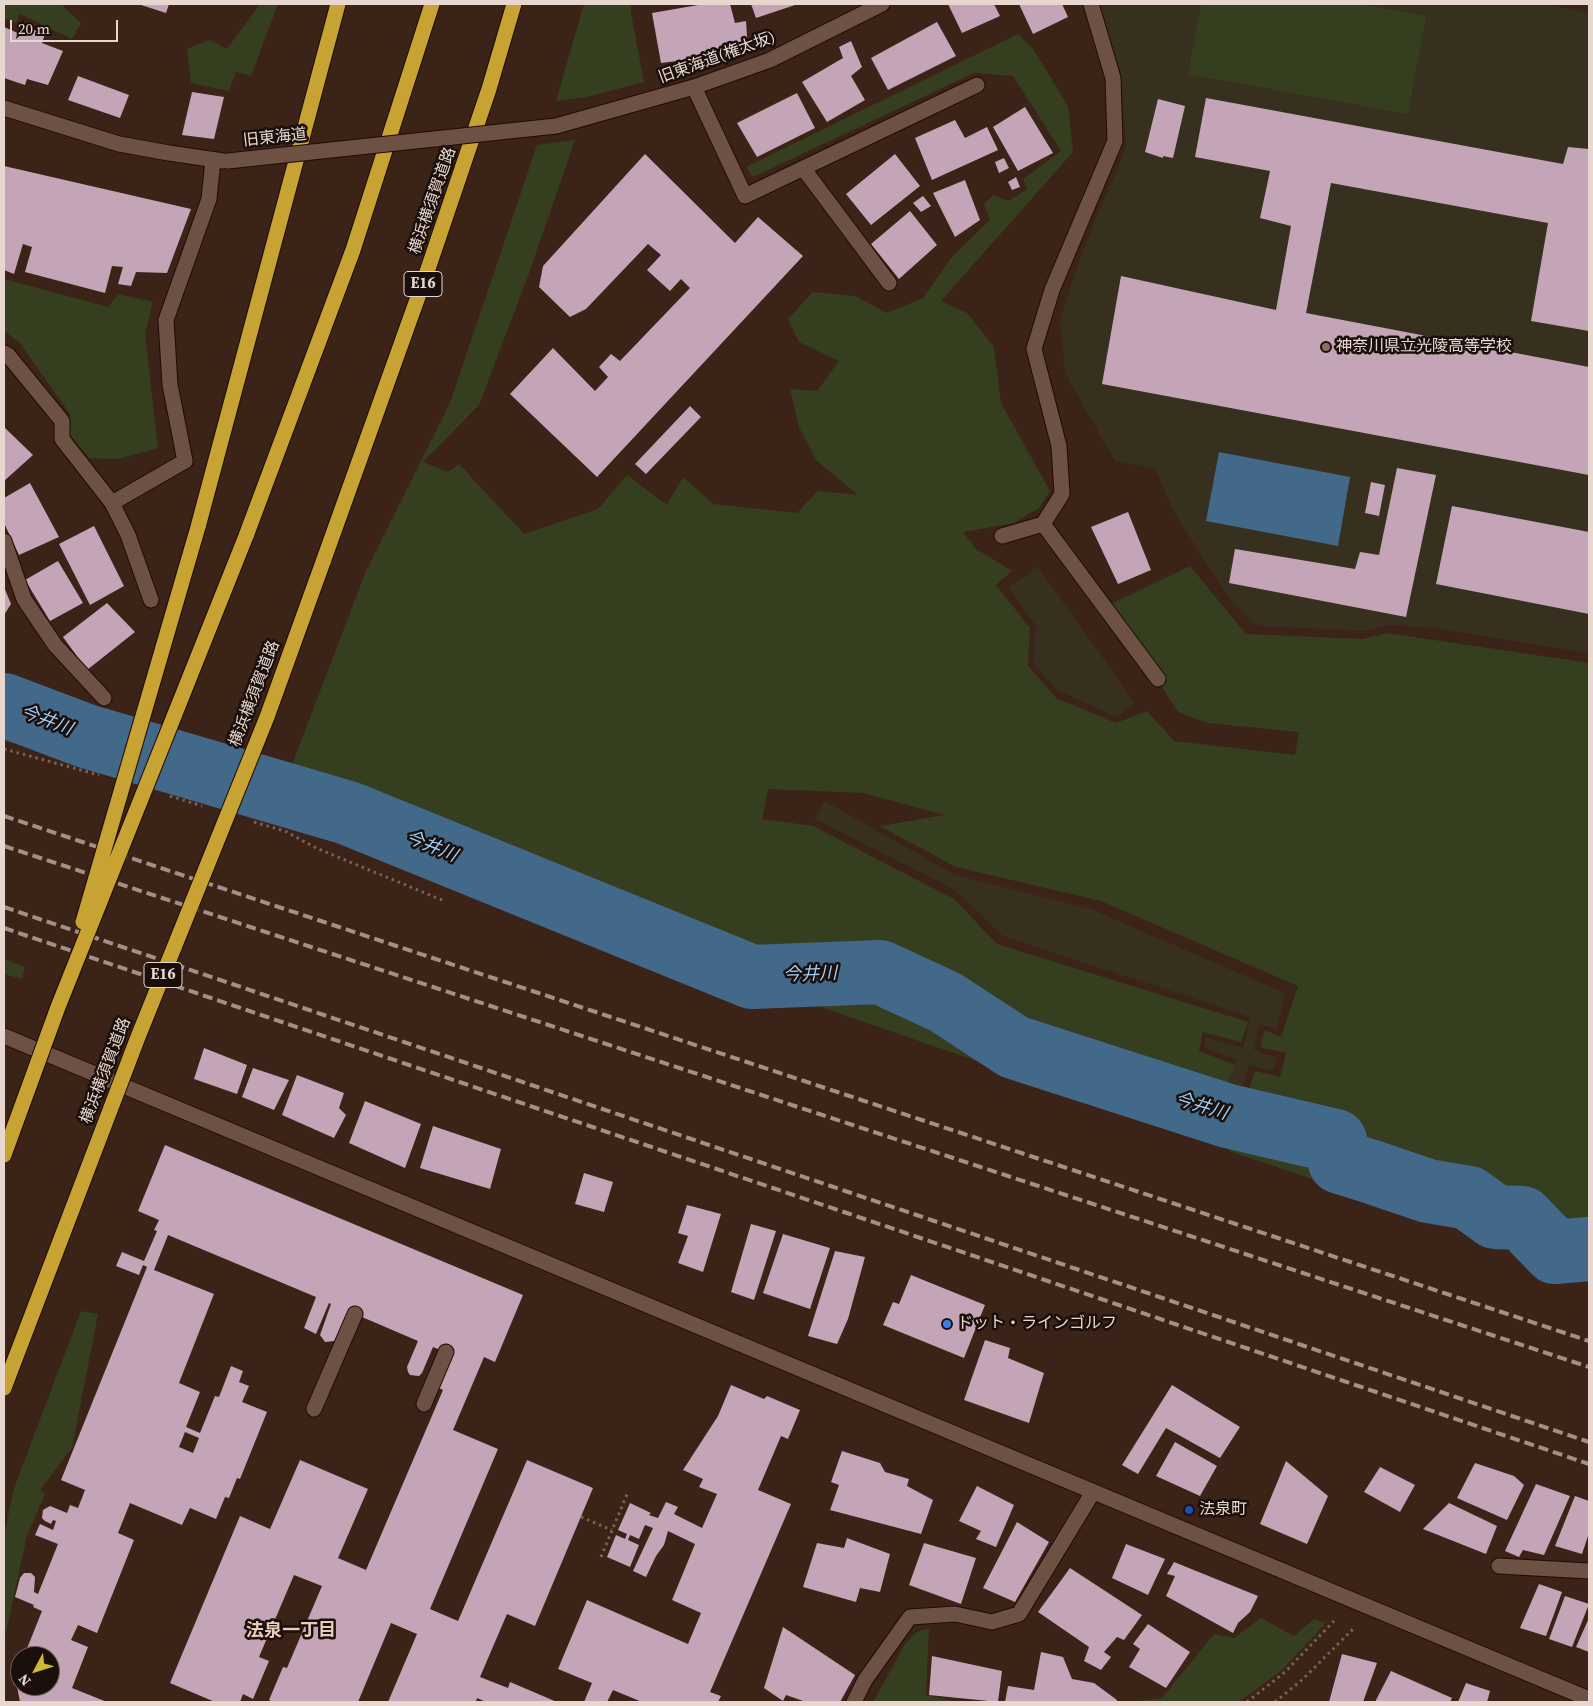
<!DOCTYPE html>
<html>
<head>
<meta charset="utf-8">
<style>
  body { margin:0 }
  #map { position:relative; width:1593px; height:1706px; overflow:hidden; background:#3b2318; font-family:"Source Serif 4",serif }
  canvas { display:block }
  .frame { position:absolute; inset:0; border:5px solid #e7d7cf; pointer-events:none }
  .north { position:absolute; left:10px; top:1646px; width:50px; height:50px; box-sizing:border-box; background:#1a0f0a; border:1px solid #6c5f59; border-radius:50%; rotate:230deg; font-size:14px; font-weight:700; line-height:20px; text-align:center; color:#e7d7cf }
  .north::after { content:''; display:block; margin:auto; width:18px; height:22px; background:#cdb938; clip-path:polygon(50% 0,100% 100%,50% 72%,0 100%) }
  .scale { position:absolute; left:10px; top:20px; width:108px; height:22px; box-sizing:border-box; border:2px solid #e7d7cf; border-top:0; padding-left:6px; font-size:15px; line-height:18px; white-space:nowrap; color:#e7d7cf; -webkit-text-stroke:4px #1a0f0a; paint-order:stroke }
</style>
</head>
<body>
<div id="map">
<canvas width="1593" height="1706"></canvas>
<div class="frame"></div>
<div class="north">N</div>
<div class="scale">20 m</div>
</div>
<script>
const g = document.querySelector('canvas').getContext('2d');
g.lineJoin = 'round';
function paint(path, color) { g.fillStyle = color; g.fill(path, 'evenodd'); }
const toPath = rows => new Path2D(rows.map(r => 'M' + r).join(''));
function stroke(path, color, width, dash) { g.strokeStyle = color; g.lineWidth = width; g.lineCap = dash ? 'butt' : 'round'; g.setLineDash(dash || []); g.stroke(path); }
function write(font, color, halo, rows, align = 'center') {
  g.font = font + ' "Source Serif 4","Noto Sans JP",serif'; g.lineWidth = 5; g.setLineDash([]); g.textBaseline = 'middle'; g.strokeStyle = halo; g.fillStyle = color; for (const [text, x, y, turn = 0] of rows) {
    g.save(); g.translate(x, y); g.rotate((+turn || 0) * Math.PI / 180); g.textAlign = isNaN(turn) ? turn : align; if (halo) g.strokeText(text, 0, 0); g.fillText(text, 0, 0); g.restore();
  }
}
const industrial = toPath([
  [1098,4,1544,4,1589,13,1589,653,1432,628,1388,625,1364,631,1257,626,1229,598,1175,514,1155,469,1115,461,1065,373,1060,321,1072,281,1096,218,1126,148,1121,83],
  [1038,567,1135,703,1116,717,1057,690,1033,663,1036,626,1008,587],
  [825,801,955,875,1091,909,1285,993,1277,1028,1259,1025,1254,1050,1277,1058,1273,1071,1249,1065,1224,1145,1207,1140,1237,1059,1205,1048,1205,1037,1243,1048,1250,1017,1003,936,955,890,815,819]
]);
const green = toPath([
  [4,4,61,4,81,23,72,39,20,14,16,23,4,18],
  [260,4,278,4,251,76,236,72,229,91,191,83,187,49,209,40,227,49],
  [584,4,631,4,631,13,644,82,587,97,556,101],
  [1201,4,1359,4,1426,16,1408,114,1188,74],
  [1018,34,1033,49,1068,106,1073,152,941,301,967,313,994,347,1001,403,1050,491,1039,508,1014,523,963,532,976,549,1012,571,996,585,1030,628,1028,666,1056,698,1116,723,1147,711,1174,741,1295,755,1299,732,1208,723,1178,712,1109,605,1190,566,1246,634,1363,639,1387,633,1589,663,1589,1272,1229,1151,1255,1071,1280,1077,1286,1053,1260,1047,1265,1030,1281,1037,1298,986,1101,901,956,867,880,826,945,815,863,793,768,789,762,819,813,826,954,899,997,944,1248,1022,1241,1042,1203,1032,1199,1051,1235,1065,1205,1140,272,817,366,571,450,403,537,145,575,140,528,276,479,405,423,462,448,472,459,464,524,534,598,509,627,475,667,505,683,477,713,504,797,513,818,491,858,495,816,460,799,427,790,389,817,391,839,361,799,342,788,319,813,292,855,296,887,313,923,298,951,258,990,220,984,204,993,195,1009,201,1027,189,1023,179,1061,151,1013,76,974,73,753,177,746,167],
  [4,279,108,307,118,294,153,302,145,333,158,448,118,459,89,458,70,435,70,414,19,342,4,331],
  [4,695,98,731,88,762,4,741],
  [4,959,25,967,22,979,4,974],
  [81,1311,98,1314,72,1448,40,1490,45,1494,27,1536,4,1641,4,1537,13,1491],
  [1261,1618,1294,1636,1314,1619,1326,1623,1282,1670,1239,1702,1131,1702,1162,1698,1214,1634,1234,1638],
  [929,1628,926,1695,958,1702,873,1702,905,1644,915,1633]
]);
const water = toPath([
  [1219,452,1350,477,1338,546,1206,521]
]);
const river = toPath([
  [4,705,86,736,348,813,752,977,880,972,945,1002,1014,1047,1228,1116,1335,1141,1340,1162,1369,1171,1428,1191,1469,1198,1495,1217,1522,1218,1555,1252,1589,1249]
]);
const building = toPath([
  [138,4,169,4,166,13],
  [704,4,730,4,735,23,746,21,748,52,661,63,652,13],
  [751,4,798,4,756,18],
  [948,4,994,4,1000,16,962,33],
  [1019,4,1062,4,1068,17,1033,34],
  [937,22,956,56,888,90,871,58],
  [24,26,45,34,42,43,63,51,48,85,27,79,25,85,4,78,4,27,20,34],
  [851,41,862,67,851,76,865,100,827,122,802,82,843,58,839,47],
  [78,76,129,95,120,118,68,100],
  [192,92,224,97,214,139,182,135],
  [797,93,815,128,757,157,737,123],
  [1206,98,1563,164,1568,147,1589,149,1589,331,1531,321,1548,223,1331,183,1306,313,1589,367,1589,475,1102,384,1121,276,1276,310,1291,226,1260,218,1270,171,1195,157],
  [1158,99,1185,106,1173,158,1163,156,1163,158,1145,152],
  [1025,107,1053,153,1018,171,993,127],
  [955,120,965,138,987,127,998,150,932,180,915,138],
  [645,154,735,243,758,217,803,256,597,477,510,394,553,348,595,391,608,377,599,367,611,354,620,361,690,288,681,279,670,291,647,270,661,255,648,244,586,309,570,317,539,287,543,266],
  [895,154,920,186,871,225,846,194],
  [1004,158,1009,168,999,173,995,162],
  [4,166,191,209,167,273,136,272,131,286,118,284,123,267,112,266,105,293,25,272,32,247,23,244,14,274,4,270],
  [1016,177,1020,187,1012,190,1008,182],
  [965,180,980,220,955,237,933,193],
  [923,196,931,206,921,212,913,203],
  [910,211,937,245,899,279,871,244],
  [690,406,701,417,646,474,635,464],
  [4,427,33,455,4,481],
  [1397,468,1436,475,1406,617,1229,583,1235,549,1355,569,1360,552,1379,555],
  [1371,482,1385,485,1379,516,1365,513],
  [30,483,59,537,19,555,4,523,4,498],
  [1452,506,1589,532,1589,614,1436,584],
  [1128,512,1151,570,1118,584,1091,527],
  [94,526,124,586,90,605,59,544],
  [58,561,83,603,50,621,25,580],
  [4,587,11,604,4,615],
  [107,603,135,632,87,670,63,637],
  [204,1048,247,1065,237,1094,194,1079],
  [253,1068,289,1080,274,1110,242,1097],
  [297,1075,344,1093,339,1108,346,1115,334,1138,282,1115],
  [365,1101,421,1124,405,1168,349,1143],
  [433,1126,501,1149,490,1189,420,1168],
  [165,1145,523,1295,495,1362,484,1357,453,1430,498,1449,430,1609,458,1621,527,1460,593,1488,535,1626,507,1614,480,1677,508,1688,510,1682,557,1702,486,1702,477,1698,476,1702,388,1702,417,1634,391,1623,358,1702,273,1702,269,1700,283,1667,287,1668,322,1586,294,1575,259,1657,269,1661,253,1699,243,1694,240,1702,215,1702,170,1683,240,1516,270,1529,300,1460,368,1489,338,1558,366,1570,443,1390,437,1387,450,1354,433,1347,422,1373,419,1376,410,1375,408,1372,407,1367,418,1341,348,1311,336,1338,334,1341,325,1342,320,1335,331,1304,329,1303,316,1334,304,1328,316,1297,168,1235,154,1270,214,1294,179,1383,200,1392,186,1427,200,1433,215,1396,219,1397,231,1366,243,1371,239,1382,249,1386,242,1402,267,1412,240,1479,237,1478,229,1498,225,1497,216,1519,190,1508,182,1525,130,1503,118,1533,134,1540,97,1633,78,1625,71,1640,88,1647,72,1688,107,1702,20,1702,17,1686,13,1684,15,1677,13,1665,20,1664,20,1686,50,1686,50,1656,24,1656,42,1611,33,1607,34,1605,15,1597,20,1578,24,1573,31,1573,35,1577,34,1592,38,1594,58,1544,35,1535,40,1524,53,1530,56,1521,53,1520,51,1524,45,1521,42,1518,43,1510,50,1506,67,1513,70,1505,78,1508,85,1490,61,1480,147,1267,143,1265,139,1275,116,1266,122,1252,144,1261,157,1231,154,1230,159,1220,138,1211],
  [185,1432,199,1438,193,1453,179,1447],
  [584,1173,613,1182,604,1212,575,1204],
  [687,1205,721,1214,703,1272,678,1263,688,1236,678,1233],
  [751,1224,776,1231,754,1300,731,1292],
  [783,1234,830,1248,810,1309,763,1293],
  [835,1251,865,1257,848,1319,837,1344,808,1336],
  [911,1275,985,1305,964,1358,883,1325,893,1302,899,1304],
  [985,1340,1010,1348,1008,1358,1044,1373,1029,1423,964,1400],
  [731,1385,764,1399,767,1396,800,1410,788,1439,781,1436,758,1490,791,1504,710,1692,721,1696,718,1702,642,1702,613,1690,607,1702,584,1702,592,1683,558,1669,587,1600,688,1644,701,1613,672,1600,695,1544,668,1531,664,1545,656,1556,646,1577,633,1571,653,1528,645,1525,639,1539,630,1535,628,1540,639,1545,630,1567,607,1557,616,1535,625,1539,627,1534,618,1530,630,1503,651,1513,649,1515,658,1518,666,1502,678,1507,674,1514,702,1528,717,1494,699,1487,703,1479,683,1470,718,1416],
  [1172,1385,1240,1427,1220,1458,1166,1428,1138,1474,1122,1465],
  [1175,1442,1217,1466,1200,1496,1156,1476],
  [842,1451,880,1463,885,1472,909,1479,907,1486,933,1500,921,1534,830,1510,839,1485,831,1482],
  [1286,1461,1328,1496,1307,1544,1260,1524],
  [1475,1463,1514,1476,1524,1485,1507,1520,1457,1498],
  [1380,1467,1415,1485,1400,1512,1364,1492],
  [1536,1484,1570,1496,1544,1555,1523,1550,1519,1557,1505,1551],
  [977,1486,1014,1505,996,1547,976,1539,981,1531,959,1521],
  [1575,1496,1589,1501,1589,1533,1582,1554,1555,1546],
  [1449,1503,1497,1526,1486,1554,1423,1529],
  [1017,1522,1049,1542,1015,1602,983,1588],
  [847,1538,890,1554,880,1592,860,1588,856,1602,803,1587,817,1543,844,1548],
  [924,1543,976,1558,961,1604,909,1585],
  [1126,1544,1165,1559,1148,1595,1112,1578],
  [1174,1562,1258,1596,1250,1612,1238,1623,1233,1633,1166,1596,1175,1576,1167,1574],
  [1070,1568,1142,1615,1124,1640,1117,1637,1104,1652,1111,1657,1101,1670,1084,1661,1089,1647,1038,1612],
  [1539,1584,1562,1592,1546,1636,1520,1628],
  [1565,1596,1589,1604,1572,1647,1549,1639],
  [1589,1618,1589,1652,1576,1647],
  [1148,1624,1190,1652,1166,1688,1129,1667,1140,1649,1133,1644],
  [783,1627,855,1675,840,1702,806,1702,786,1695,783,1701,764,1688],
  [1041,1652,1063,1657,1072,1679,1094,1683,1117,1700,1116,1702,1005,1702,1008,1686,1034,1690],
  [1342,1654,1377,1663,1363,1702,1329,1702],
  [932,1656,1002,1671,998,1702,929,1695],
  [1391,1671,1452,1698,1450,1702,1375,1702],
  [1466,1683,1490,1691,1487,1702,1458,1702]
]);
const path = toPath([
  [4,749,99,775],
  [170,796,202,806],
  [254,822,285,831,316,848,442,900],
  [581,1517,612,1530],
  [601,1557,628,1492],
  [1247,1702,1285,1672,1334,1621],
  [1275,1702,1303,1679,1353,1629]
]);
const minor = toPath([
  [694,87,745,196,977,85],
  [4,108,119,144,169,153,223,161],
  [556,126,694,87,770,60,882,4],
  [803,168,889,283],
  [4,353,8,355,62,421,62,439,112,503],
  [1043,524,1158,679],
  [1002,536,1043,524,1062,494,1059,446,1034,349,1052,290,1115,141,1113,78,1091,4],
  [4,541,24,599,55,645,104,698],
  [151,600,128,535,112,503,185,461,170,385,166,320,209,199,213,160],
  [4,1036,1589,1699],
  [424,1404,446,1352],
  [314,1409,355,1314],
  [1499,1566,1589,1571],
  [854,1702,865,1680,910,1617,955,1614,992,1622,1019,1614,1093,1492]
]);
const highway = toPath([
  [198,527,338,4],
  [246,536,353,250,432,4],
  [323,562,428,269,489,89,514,4]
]);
const rail = toPath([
  [4,816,1589,1341],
  [4,846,1589,1367],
  [4,907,1589,1442],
  [4,928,1589,1464]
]);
const minorBridge = toPath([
  [228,161,556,126]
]);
const highwayBridge = toPath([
  [83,922,198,527],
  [4,1155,58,1007,246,536],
  [4,1388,138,1037,267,717,323,562]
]);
const markers = [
  [1326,347,5,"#8d6e63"],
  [947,1324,5,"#3f7fe0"],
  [1189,1510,5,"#1a4fb4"]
];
const shields = [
  [423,284,38],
  [163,975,38]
];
const shieldNames = [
  ["E16",423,284],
  ["E16",163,975]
];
const streetNames = [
  ["旧東海道(権太坂)",717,58,-20],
  ["旧東海道",275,138,-6],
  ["横浜横須賀道路",433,201,-71],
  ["横浜横須賀道路",255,694,-69],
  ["横浜横須賀道路",106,1071,-69]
];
const poiNames = [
  ["神奈川県立光陵高等学校",1336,347],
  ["ドット・ラインゴルフ",957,1324],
  ["法泉町",1199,1510]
];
const waterNames = [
  ["今井川",46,721,21],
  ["今井川",431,847,22],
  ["今井川",810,975,-2],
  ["今井川",1201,1107,17]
];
const neighbourhoodNames = [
  ["法泉一丁目",291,1631]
];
paint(industrial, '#37301f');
paint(green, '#353f20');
paint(water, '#43698a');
stroke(river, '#43698a', 64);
paint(building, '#c3a5b7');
stroke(minor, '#210b03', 17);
stroke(highway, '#210b03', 17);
stroke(path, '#786259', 3, [2.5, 4]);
stroke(minor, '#6c5144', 15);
stroke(highway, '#c7a333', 15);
stroke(rail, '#a38f86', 4, [10, 5]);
stroke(minorBridge, '#210b03', 17, []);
stroke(highwayBridge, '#210b03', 17, []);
stroke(minorBridge, '#6c5144', 15);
stroke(highwayBridge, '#c7a333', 15);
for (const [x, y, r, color] of markers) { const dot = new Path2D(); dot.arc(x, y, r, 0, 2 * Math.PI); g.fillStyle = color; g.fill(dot); stroke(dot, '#1a0f0a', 2); }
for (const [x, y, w] of shields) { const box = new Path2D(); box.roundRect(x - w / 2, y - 12.5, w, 25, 4); g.fillStyle = '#1a0f0a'; g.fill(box); stroke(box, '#e7d7cf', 1); }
write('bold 15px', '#e7d7cf', null, shieldNames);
write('16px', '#e7d7cf', '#1a0f0a', streetNames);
write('16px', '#e7d7cf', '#1a0f0a', poiNames, 'left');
write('italic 18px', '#9ecef9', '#1a0f0a', waterNames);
write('bold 18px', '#eacabb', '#1a0f0a', neighbourhoodNames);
</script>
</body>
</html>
